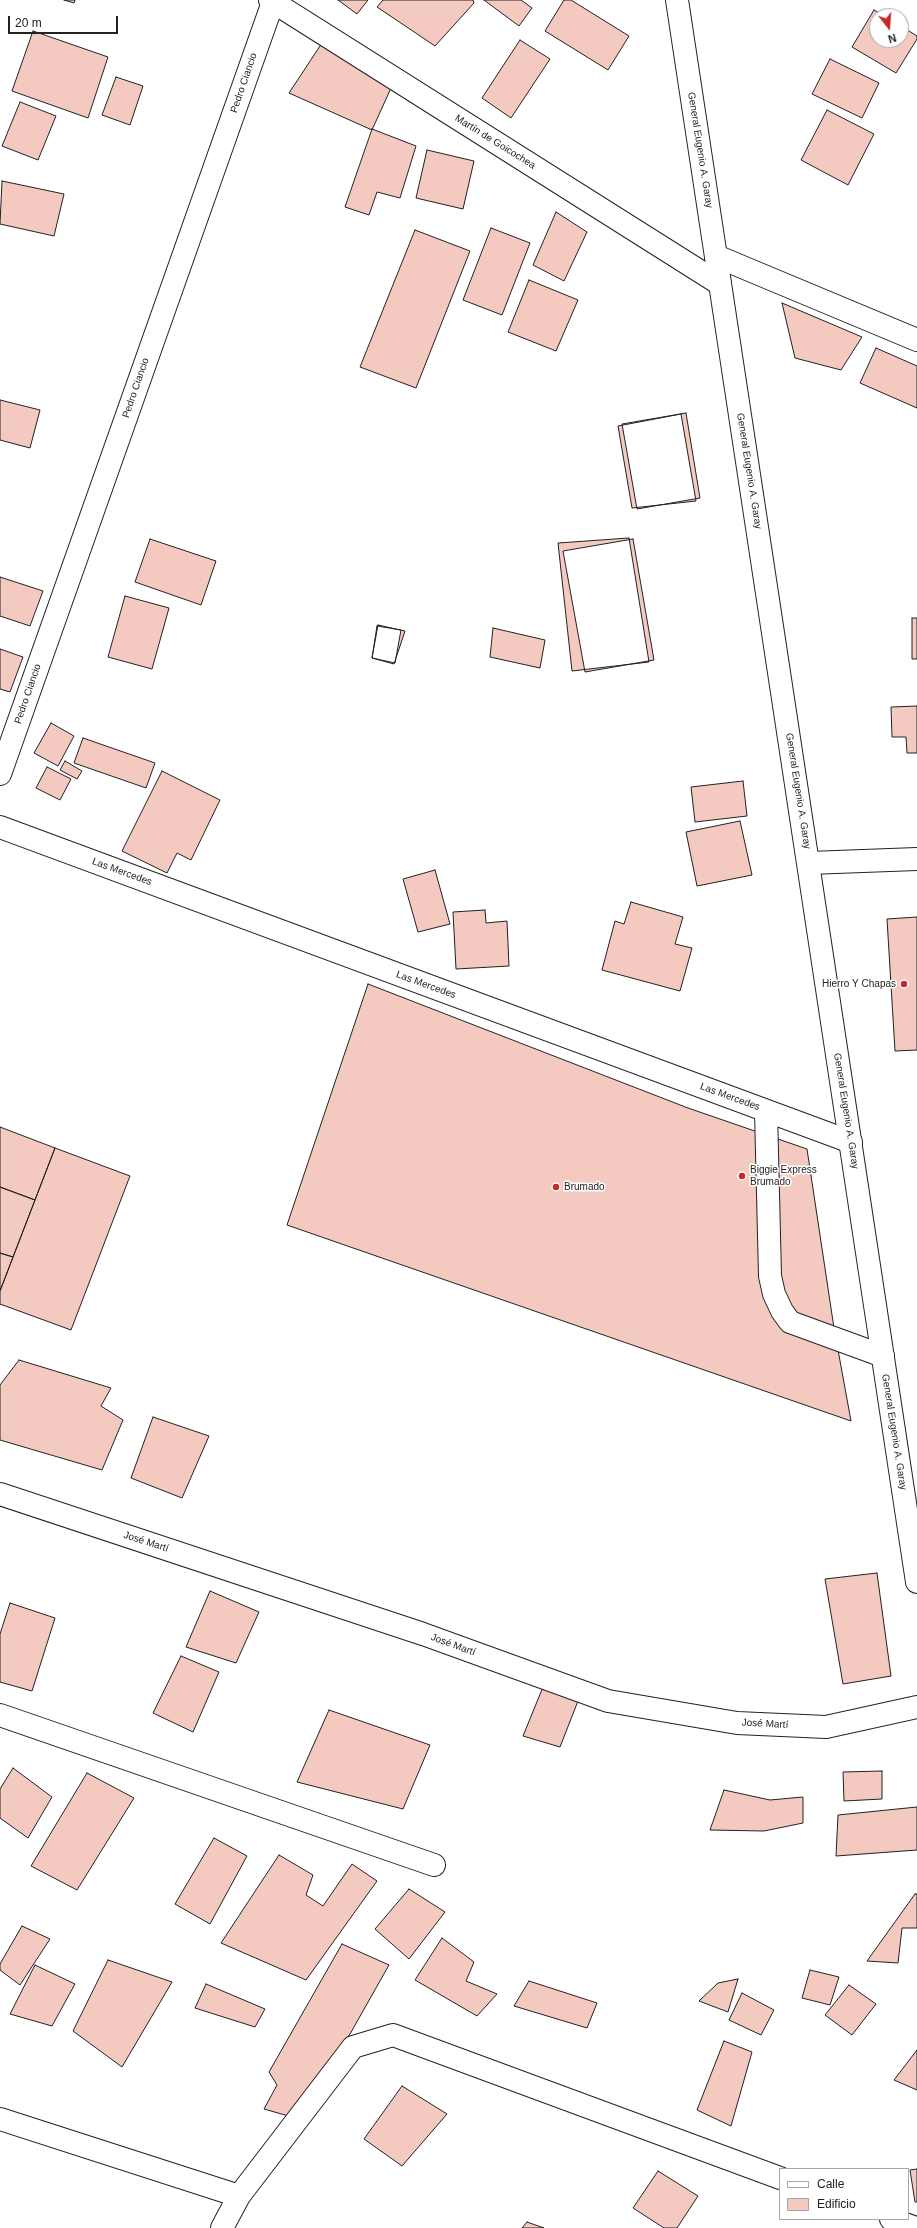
<!DOCTYPE html>
<html>
<head>
<meta charset="utf-8">
<style>
  body { margin:0 }
  #map { position:relative; width:917px; height:2228px; overflow:hidden; background:#fff; font-family:Arial,sans-serif }
  canvas { display:block }
  .legend { position:absolute; left:779px; top:2168px; width:130px; height:52px; box-sizing:border-box; background:#fff; border:1px solid #a7a7a7; margin:0; padding:5px 7px; list-style:none; font-size:12px; color:#222 }
  .legend li { display:flex; align-items:center; gap:8px; height:20px }
  .legend b { width:20px; border:1px solid #a7a7a7 }
  .north { position:absolute; left:869px; top:8px; width:40px; height:40px; box-sizing:border-box; background:#fff; border:1px solid #a7a7a7; border-radius:50%; rotate:163deg; font-size:11px; font-weight:700; line-height:16px; text-align:center; color:#222 }
  .north::after { content:''; display:block; margin:auto; width:14px; height:18px; background:#c62828; clip-path:polygon(50% 0,100% 100%,50% 72%,0 100%) }
  .scale { position:absolute; left:8px; top:16px; width:110px; height:18px; box-sizing:border-box; border:2px solid #222; border-top:0; padding-left:5px; font-size:12px; line-height:14px; white-space:nowrap; color:#222; -webkit-text-stroke:3px #fff; paint-order:stroke }
</style>
</head>
<body>
<div id="map">
<canvas width="917" height="2228"></canvas>
<ul class="legend">
<li><b style="height:5px;background:#fff"></b>Calle</li>
<li><b style="height:11px;background:#f3c9c0"></b>Edificio</li>
</ul>
<div class="north">N</div>
<div class="scale">20 m</div>
</div>
<script>
const g = document.querySelector('canvas').getContext('2d');
g.lineJoin = 'round';
function paint(path, color) { g.fillStyle = color; g.fill(path, 'evenodd'); }
const toPath = rows => new Path2D(rows.map(r => 'M' + r).join(''));
function stroke(path, color, width, dash) { g.strokeStyle = color; g.lineWidth = width; g.lineCap = dash ? 'butt' : 'round'; g.setLineDash(dash || []); g.stroke(path); }
function write(font, color, halo, rows, align = 'center') {
  g.font = font + ' Arial,sans-serif'; g.lineWidth = 3; g.setLineDash([]); g.textBaseline = 'middle'; g.strokeStyle = halo; g.fillStyle = color; for (const [text, x, y, turn = 0] of rows) {
    g.save(); g.translate(x, y); g.rotate((+turn || 0) * Math.PI / 180); g.textAlign = isNaN(turn) ? turn : align; if (halo) g.strokeText(text, 0, 0); g.fillText(text, 0, 0); g.restore();
  }
}
const building = toPath([
  [64,0,75,0,74,3,64,0],
  [338,0,368,0,357,14,338,0],
  [383,0,473,0,474,3,435,46,377,7,383,0],
  [484,0,521,0,532,8,519,26,484,0],
  [564,0,571,0,629,36,608,70,545,31,564,0],
  [874,10,885,16,877,16,877,40,901,40,901,26,917,36,917,39,896,73,852,47,874,10],
  [33,31,108,57,88,118,12,91,33,31],
  [520,40,550,59,511,118,482,98,520,40],
  [322,43,391,88,372,130,289,93,322,43],
  [830,59,879,83,862,118,812,94,830,59],
  [116,77,143,86,130,125,102,115,116,77],
  [20,102,56,116,38,160,2,146,20,102],
  [827,110,874,134,848,185,801,160,827,110],
  [372,129,416,146,400,198,377,192,369,215,345,207,372,129],
  [427,150,474,161,463,209,416,198,427,150],
  [2,181,64,194,54,236,0,224,2,181],
  [556,212,587,232,564,281,533,265,556,212],
  [491,228,530,243,502,315,463,300,491,228],
  [415,230,470,251,416,388,360,367,415,230],
  [529,280,578,300,556,351,508,332,529,280],
  [782,303,862,337,841,370,795,358,782,303],
  [876,348,917,366,917,408,860,383,876,348],
  [0,400,40,410,30,448,0,440,0,400],
  [686,413,700,498,637,509,622,424,686,413],
  [681,414,696,501,632,508,618,426,681,414],
  [629,538,649,662,572,671,558,543,629,538],
  [150,539,216,561,201,605,135,582,150,539],
  [633,539,654,660,585,672,563,551,633,539],
  [0,577,43,591,30,626,0,616,0,577],
  [125,596,169,608,152,669,108,657,125,596],
  [912,618,917,618,917,659,912,659,912,618],
  [378,625,405,631,394,664,372,658,378,625],
  [377,626,401,630,395,663,372,658,377,626],
  [493,628,545,640,540,668,490,657,493,628],
  [0,649,23,657,10,692,0,689,0,649],
  [917,706,917,753,907,753,906,737,892,737,891,707,917,706],
  [51,723,74,736,58,766,34,753,51,723],
  [83,738,155,763,146,788,74,763,83,738],
  [65,761,82,771,77,779,60,770,65,761],
  [47,767,71,779,60,800,36,788,47,767],
  [162,771,220,800,191,860,177,853,167,873,122,851,162,771],
  [743,781,747,816,695,822,691,787,743,781],
  [740,821,752,875,697,886,686,832,740,821],
  [435,870,450,924,418,932,403,879,435,870],
  [631,902,683,917,675,944,692,948,680,991,602,970,615,921,624,924,631,902],
  [485,910,486,923,507,921,509,966,456,969,453,912,485,910],
  [917,917,917,1050,895,1051,887,919,917,917],
  [368,984,688,1108,807,1149,834,1328,851,1421,287,1225,368,984],
  [0,1127,55,1148,35,1200,0,1187,0,1127],
  [55,1148,130,1176,71,1330,0,1304,0,1291,55,1148],
  [0,1187,35,1200,13,1257,0,1253,0,1187],
  [0,1253,13,1257,0,1291,0,1253],
  [19,1360,111,1388,101,1406,123,1420,102,1470,0,1440,0,1385,19,1360],
  [153,1417,209,1436,182,1498,131,1478,153,1417],
  [877,1573,891,1676,843,1684,825,1579,877,1573],
  [210,1591,259,1612,236,1663,186,1647,210,1591],
  [10,1603,55,1618,32,1691,0,1682,0,1634,10,1603],
  [181,1656,219,1672,193,1732,153,1713,181,1656],
  [543,1687,578,1701,560,1747,523,1736,543,1687],
  [329,1710,430,1745,403,1809,297,1782,329,1710],
  [13,1768,52,1797,28,1838,0,1818,0,1789,13,1768],
  [882,1771,882,1799,844,1801,843,1772,882,1771],
  [87,1773,134,1798,77,1890,31,1866,87,1773],
  [724,1790,770,1800,803,1797,803,1823,764,1831,710,1830,724,1790],
  [917,1807,917,1850,836,1856,838,1815,917,1807],
  [214,1838,247,1856,210,1924,175,1904,214,1838],
  [279,1855,313,1875,306,1895,323,1906,352,1864,377,1881,306,1980,221,1943,279,1855],
  [409,1889,445,1912,409,1959,375,1929,409,1889],
  [915,1894,917,1894,917,1928,902,1928,898,1963,867,1961,915,1894],
  [22,1926,50,1939,20,1985,0,1970,0,1964,22,1926],
  [442,1938,474,1962,466,1981,497,1994,477,2016,415,1980,442,1938],
  [342,1944,389,1965,350,2034,292,2117,264,2109,277,2085,269,2072,342,1944],
  [108,1960,172,1982,122,2067,73,2031,108,1960],
  [35,1965,75,1984,52,2026,10,2014,35,1965],
  [810,1970,839,1977,830,2005,802,1998,810,1970],
  [738,1979,728,2012,699,2001,718,1983,738,1979],
  [529,1981,597,2003,587,2028,514,2006,529,1981],
  [206,1984,265,2009,255,2027,195,2008,206,1984],
  [849,1985,876,2004,852,2035,825,2015,849,1985],
  [742,1993,774,2010,761,2035,729,2020,742,1993],
  [724,2041,752,2052,731,2126,697,2110,724,2041],
  [917,2050,917,2090,894,2080,917,2050],
  [402,2086,447,2114,402,2166,364,2139,402,2086],
  [917,2169,917,2202,915,2202,910,2170,917,2169],
  [658,2171,698,2196,677,2228,664,2228,633,2208,658,2171],
  [527,2222,544,2228,522,2228,527,2222]
]);
const minor = toPath([
  [270,0,720,284],
  [716,256,917,340],
  [0,774,273,2],
  [0,827,851,1142],
  [809,863,917,859],
  [766,1111,770,1276,774,1294,782,1311,790,1322,883,1356],
  [0,1494,423,1634,608,1701,737,1723,826,1727,917,1707],
  [0,1715,434,1865],
  [0,2119,239,2196],
  [891,2219,916,2228],
  [222,2228,239,2196,353,2047,393,2035,780,2178]
]);
const major = toPath([
  [677,0,917,1582]
]);
const markers = [
  [904,984,4,"#c62828"],
  [742,1176,4,"#c62828"],
  [556,1187,4,"#c62828"]
];
const streetNames = [
  ["Pedro Ciancio",244,83,-71],
  ["Martín de Goicochea",495,142,32],
  ["General Eugenio A. Garay",700,150,81],
  ["Pedro Ciancio",136,388,-71],
  ["General Eugenio A. Garay",749,471,81],
  ["Pedro Ciancio",28,694,-71],
  ["General Eugenio A. Garay",798,791,81],
  ["Las Mercedes",122,872,20],
  ["Las Mercedes",426,985,20],
  ["Las Mercedes",730,1097,20],
  ["General Eugenio A. Garay",846,1111,81],
  ["General Eugenio A. Garay",894,1432,81],
  ["José Martí",146,1542,18],
  ["José Martí",453,1645,20],
  ["José Martí",765,1724,3]
];
const poiNames = [
  ["Hierro Y Chapas",896,984,"right"],
  ["Biggie Express",750,1170],
  ["Brumado",750,1182],
  ["Brumado",564,1187]
];
paint(building, '#f3c9c0');
stroke(building, '#222', 1);
stroke(minor, '#222', 24);
stroke(major, '#222', 24);
stroke(minor, '#fff', 22);
stroke(major, '#fff', 22);
for (const [x, y, r, color] of markers) { const dot = new Path2D(); dot.arc(x, y, r, 0, 2 * Math.PI); g.fillStyle = color; g.fill(dot); stroke(dot, '#fff', 1.5); }
write('10px', '#222', '#fff', streetNames);
write('10px', '#222', '#fff', poiNames, 'left');
</script>
</body>
</html>
